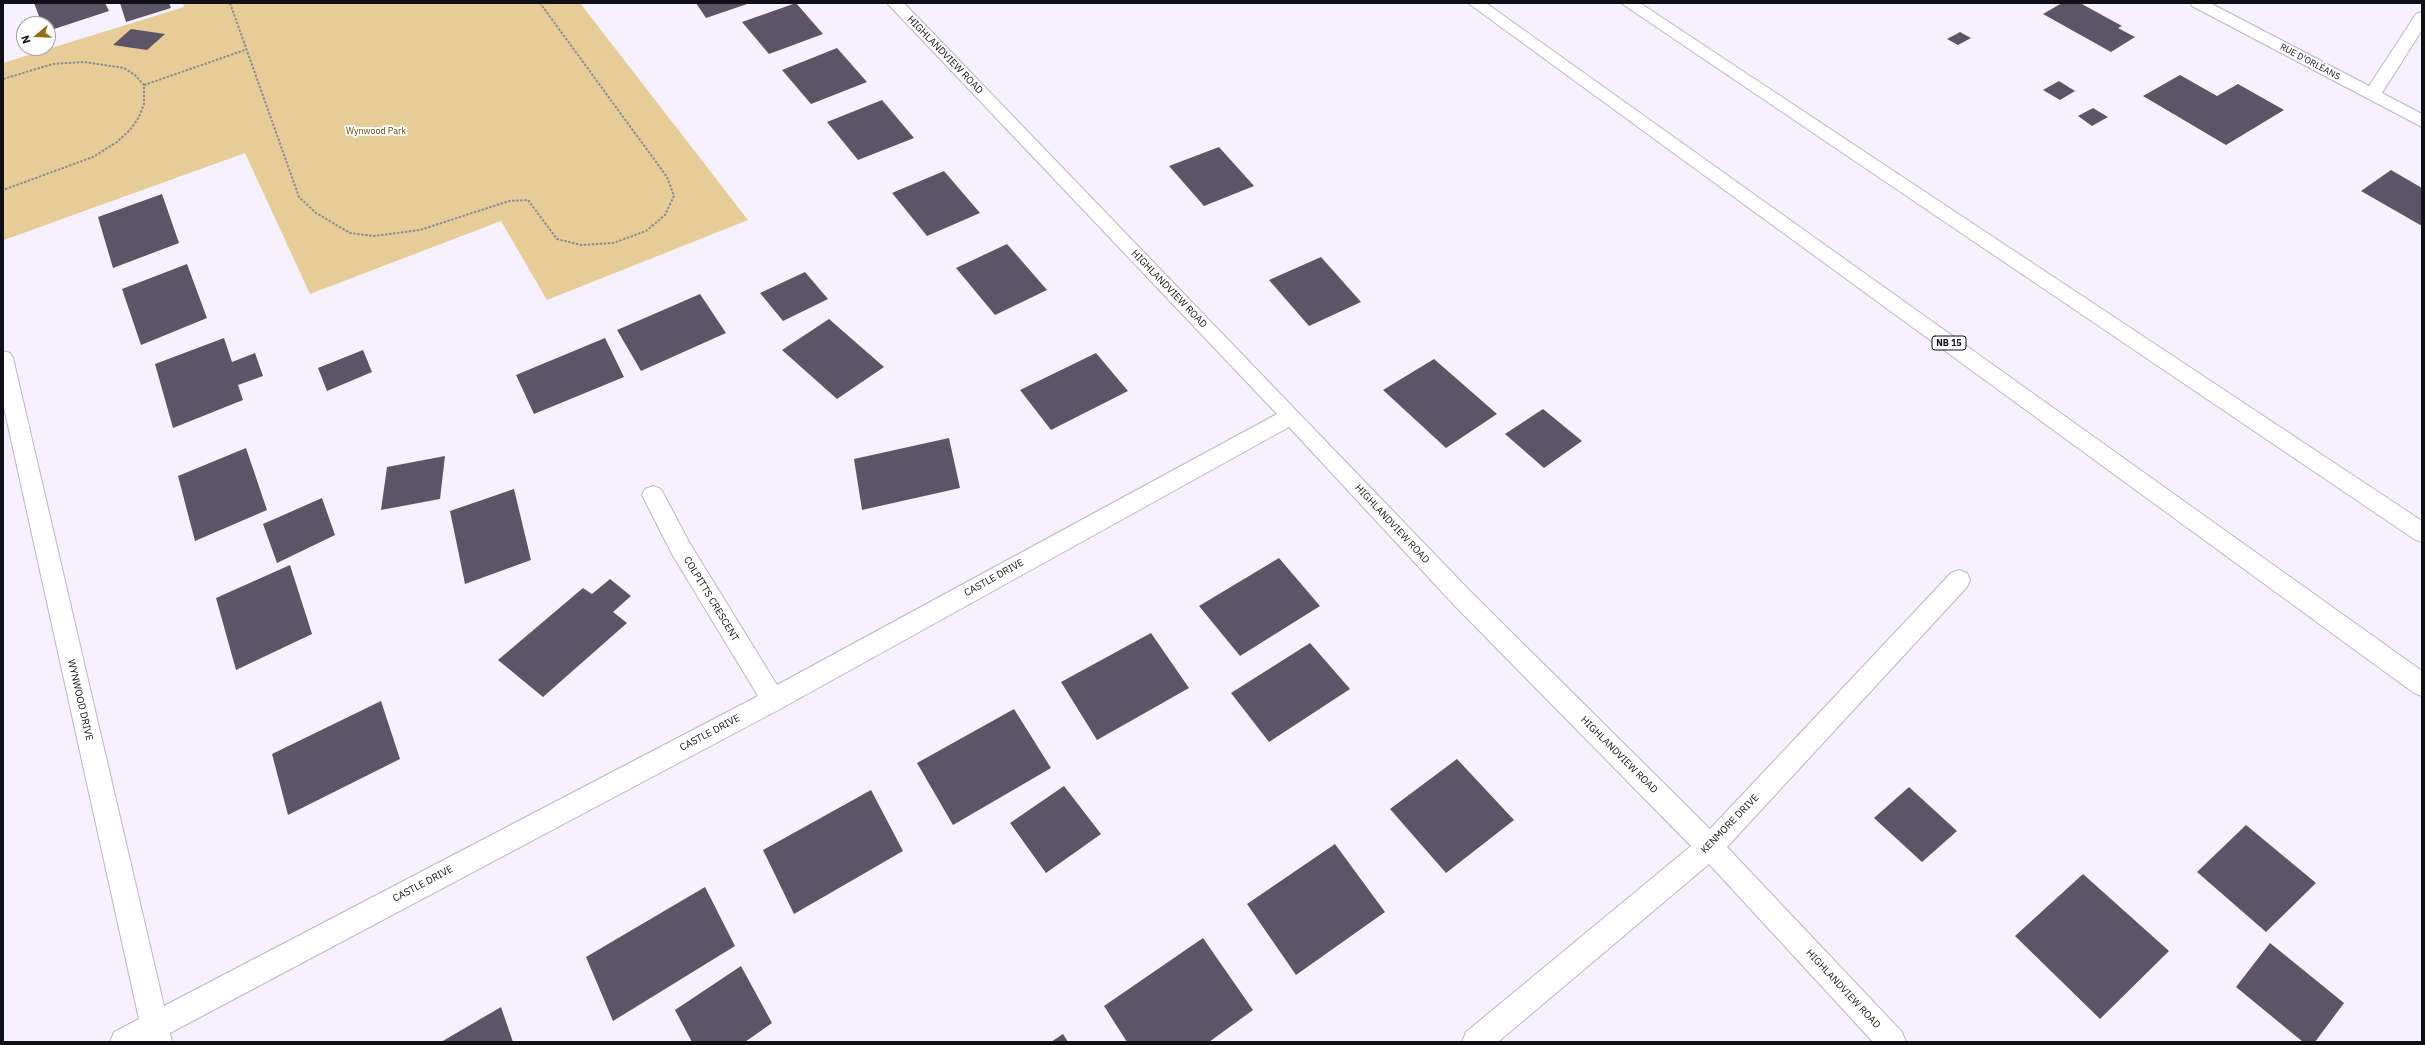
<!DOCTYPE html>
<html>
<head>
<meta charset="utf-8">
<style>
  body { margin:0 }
  #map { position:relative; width:2425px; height:1045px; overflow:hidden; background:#f6f1fe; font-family:"IBM Plex Sans",sans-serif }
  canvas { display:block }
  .frame { position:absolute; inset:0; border:4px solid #110f16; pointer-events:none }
  .north { position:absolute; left:16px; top:16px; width:40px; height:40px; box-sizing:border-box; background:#fff; border:1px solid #a09fa2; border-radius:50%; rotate:251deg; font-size:11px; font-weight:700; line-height:16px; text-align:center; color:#110f16 }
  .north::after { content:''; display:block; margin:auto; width:14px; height:18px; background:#917016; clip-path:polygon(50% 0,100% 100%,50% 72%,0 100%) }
</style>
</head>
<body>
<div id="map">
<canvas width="2425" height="1045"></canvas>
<div class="frame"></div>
<div class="north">N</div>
</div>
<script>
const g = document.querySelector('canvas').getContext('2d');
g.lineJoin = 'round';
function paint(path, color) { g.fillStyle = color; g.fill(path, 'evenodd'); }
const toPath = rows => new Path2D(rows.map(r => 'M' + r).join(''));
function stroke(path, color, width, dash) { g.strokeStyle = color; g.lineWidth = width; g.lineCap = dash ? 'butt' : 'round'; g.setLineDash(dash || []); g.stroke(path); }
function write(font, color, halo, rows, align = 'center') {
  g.font = font + ' "IBM Plex Sans",sans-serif'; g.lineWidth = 4; g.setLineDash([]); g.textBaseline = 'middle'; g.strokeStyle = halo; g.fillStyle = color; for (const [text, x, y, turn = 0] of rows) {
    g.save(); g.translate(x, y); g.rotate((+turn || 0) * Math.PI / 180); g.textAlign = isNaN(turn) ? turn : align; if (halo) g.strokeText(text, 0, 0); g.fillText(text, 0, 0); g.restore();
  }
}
const green = toPath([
  [183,3,580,3,748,220,547,300,501,221,310,294,245,153,4,240,3,63,184,7]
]);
const building = toPath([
  [34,3,105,3,109,11,48,31,48,24,42,24],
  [120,3,169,3,171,8,126,22],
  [696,3,750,3,706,18],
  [796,3,823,34,769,54,742,22],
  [2062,3,2080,3,2122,26,2118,28,2135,37,2111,52,2043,14],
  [131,29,165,34,147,50,113,45],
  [1960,32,1971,38,1958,45,1947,39],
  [837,48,867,82,811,104,782,70],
  [2180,75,2217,96,2238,84,2284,110,2226,145,2143,96],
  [2059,81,2075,91,2060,100,2043,90],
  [882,100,914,138,858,160,827,122],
  [2093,108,2108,117,2092,126,2078,116],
  [1219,147,1254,186,1204,206,1169,166],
  [2391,170,2422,188,2422,226,2361,191],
  [944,171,980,213,927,236,892,193],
  [162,194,179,243,113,268,98,217],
  [1007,244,1047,290,995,315,956,268],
  [1321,257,1361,302,1309,326,1269,280],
  [187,264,207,318,141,345,122,289],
  [805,272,828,299,783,321,760,293],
  [700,294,726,333,641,371,617,330],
  [829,319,884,367,837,399,782,350],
  [224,338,232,362,255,353,263,376,238,385,243,400,173,428,155,364],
  [605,338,624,377,534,414,516,375],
  [363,350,372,372,327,391,318,368],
  [1096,353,1128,391,1051,430,1020,390],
  [1434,359,1497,414,1446,448,1383,390],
  [1543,409,1582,441,1544,468,1505,434],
  [949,438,960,488,862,510,854,459],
  [246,448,267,510,195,541,178,476],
  [445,456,440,499,381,510,387,467],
  [514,489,531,560,465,584,450,511],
  [322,498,335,535,277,563,263,524],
  [1279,558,1320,606,1240,656,1199,606],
  [290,565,312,634,236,670,216,598],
  [610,579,631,596,613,612,627,623,543,697,498,660,583,588,592,594],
  [1151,633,1189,688,1097,740,1061,682],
  [1310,643,1350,689,1269,742,1231,693],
  [381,701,400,759,288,815,272,754],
  [1014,709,1051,768,953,825,917,763],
  [1457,759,1514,820,1446,873,1390,809],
  [1064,786,1101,834,1046,873,1010,823],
  [1909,787,1957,831,1922,862,1874,818],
  [871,790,903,851,794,914,763,850],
  [2246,825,2316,883,2266,932,2197,872],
  [1335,844,1385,912,1296,975,1247,904],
  [2083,874,2169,951,2100,1019,2015,936],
  [705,887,735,946,613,1021,586,957],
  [1203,938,1253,1010,1209,1042,1127,1042,1104,1006],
  [2270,943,2344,1003,2315,1042,2303,1042,2236,987],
  [741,966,772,1023,745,1042,692,1042,675,1010],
  [501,1007,513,1042,441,1042],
  [1063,1034,1068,1042,1051,1042]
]);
const path = toPath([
  [230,3,299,197,316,213,350,233,373,236,420,230,509,201,528,200,557,239,581,245,613,243,646,231,665,215,674,196,667,177,540,3],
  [3,79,53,64,84,62,124,68,135,75,144,85,144,104,139,117,130,130,117,142,93,157,3,190],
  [144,85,245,50]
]);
const street = toPath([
  [887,3,904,3,1470,591,1710,829,1951,573,1959,570,1967,573,1970,580,1967,587,1727,847,1902,1032,1906,1042,1873,1042,1709,864,1498,1042,1462,1042,1466,1032,1691,846,1454,605,1289,427,782,708,170,1033,172,1042,110,1042,114,1032,139,1019,3,403,3,351,10,353,13,358,164,1006,758,696,673,556,642,495,645,489,653,486,661,489,689,542,777,685,1277,414,887,3],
  [2190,3,2210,3,2369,86,2416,14,2422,12,2422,30,2382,93,2422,114,2422,127,2192,6,2190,3]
]);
const highway = toPath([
  [1468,3,1486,3,2422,671,2422,696,2414,693,1468,3],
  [1621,3,1640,3,2422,521,2422,542,2414,539,1621,3]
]);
const farStreetnames = [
  ["RUE D'ORLÉANS",2310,62,28]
];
const farParknames = [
  ["Wynwood Park",376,131]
];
const shields = [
  [1949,343,34]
];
const shieldNames = [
  ["NB 15",1949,343]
];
const streetNames = [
  ["HIGHLANDVIEW ROAD",945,55,46],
  ["HIGHLANDVIEW ROAD",1169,289,46],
  ["HIGHLANDVIEW ROAD",1392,524,47],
  ["CASTLE DRIVE",994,578,-29],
  ["COLPITTS CRESCENT",711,599,59],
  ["WYNWOOD DRIVE",80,700,77],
  ["CASTLE DRIVE",710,733,-28],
  ["HIGHLANDVIEW ROAD",1619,755,45],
  ["KENMORE DRIVE",1730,824,-46],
  ["CASTLE DRIVE",423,884,-28],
  ["HIGHLANDVIEW ROAD",1843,989,47]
];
paint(green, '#e6cd97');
paint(building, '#5c5567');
stroke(street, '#bcb4c9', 2);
stroke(highway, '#bcb4c9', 2);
stroke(path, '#8e8b95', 2, [2.5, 1.5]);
paint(street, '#fff');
paint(highway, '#fff');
write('9px', '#110f16', '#fff', farStreetnames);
write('9px', '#634a01', '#fff', farParknames);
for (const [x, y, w] of shields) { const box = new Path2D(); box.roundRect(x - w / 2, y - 7, w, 14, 3); g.fillStyle = '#fff'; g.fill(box); stroke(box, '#110f16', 1); }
write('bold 9px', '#110f16', null, shieldNames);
write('10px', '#110f16', '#fff', streetNames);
</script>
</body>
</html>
